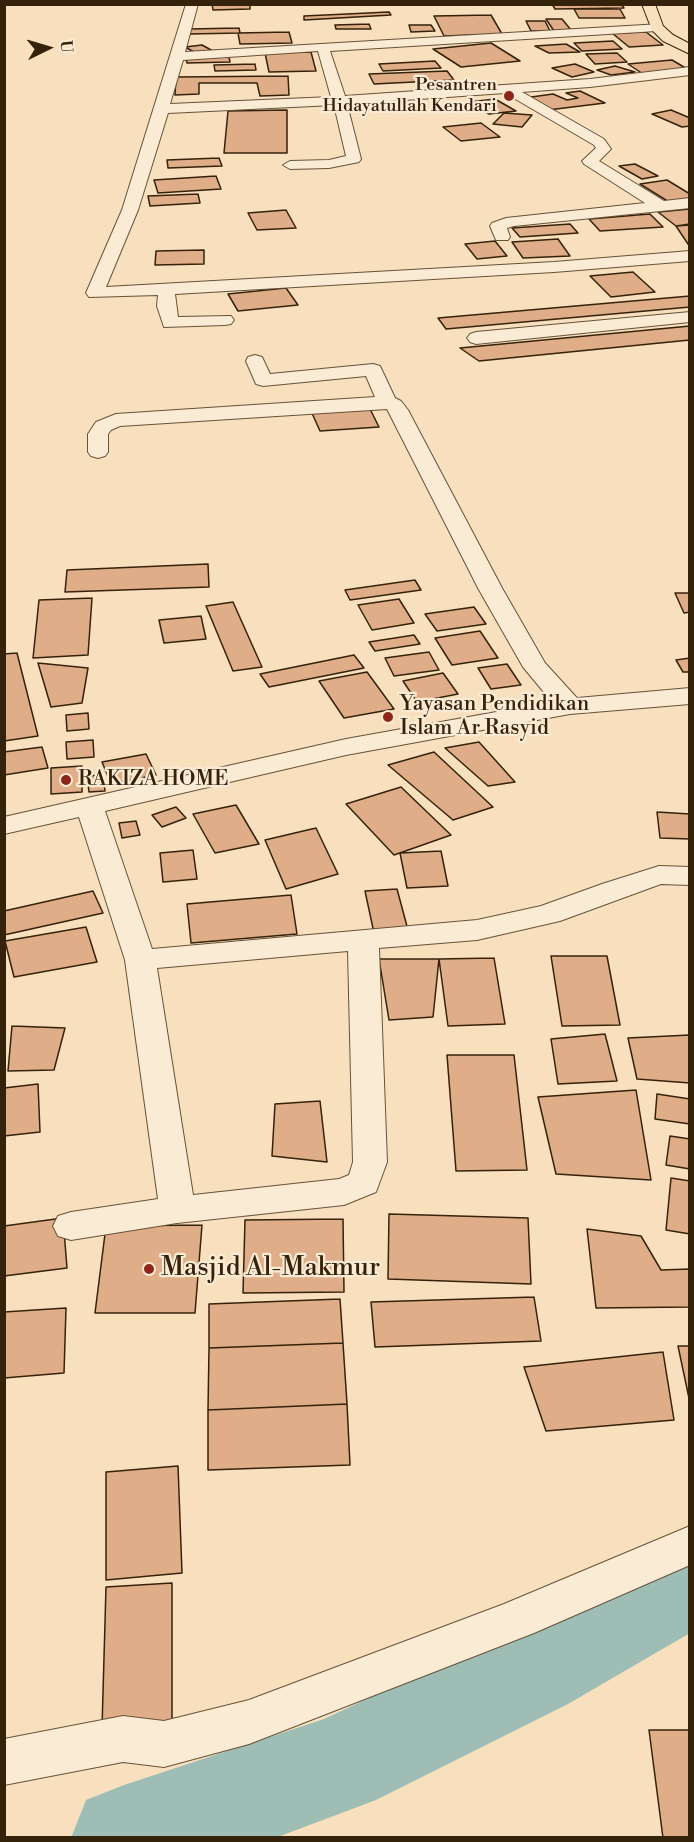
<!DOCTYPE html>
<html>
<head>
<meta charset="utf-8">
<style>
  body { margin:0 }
  #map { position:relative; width:694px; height:1842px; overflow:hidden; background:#f8e0be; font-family:"Libre Bodoni",serif }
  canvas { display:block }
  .frame { position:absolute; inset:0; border:6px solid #35220a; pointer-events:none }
  .north { position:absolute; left:18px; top:18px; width:60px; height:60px; -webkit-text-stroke:4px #faebd5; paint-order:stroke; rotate:85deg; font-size:16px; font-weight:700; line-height:24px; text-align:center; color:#35220a }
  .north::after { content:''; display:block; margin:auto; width:21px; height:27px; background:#35220a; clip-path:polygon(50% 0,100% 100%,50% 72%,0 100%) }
</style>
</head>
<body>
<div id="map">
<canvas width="694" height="1842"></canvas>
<div class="frame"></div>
<div class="north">U</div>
</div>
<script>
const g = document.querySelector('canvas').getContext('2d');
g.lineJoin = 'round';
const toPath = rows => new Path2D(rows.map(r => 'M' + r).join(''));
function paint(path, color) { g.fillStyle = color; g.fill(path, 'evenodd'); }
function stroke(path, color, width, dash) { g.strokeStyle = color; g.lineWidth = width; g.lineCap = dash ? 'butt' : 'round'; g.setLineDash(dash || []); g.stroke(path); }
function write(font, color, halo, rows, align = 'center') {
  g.font = font + ' "Libre Bodoni",serif'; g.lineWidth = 4.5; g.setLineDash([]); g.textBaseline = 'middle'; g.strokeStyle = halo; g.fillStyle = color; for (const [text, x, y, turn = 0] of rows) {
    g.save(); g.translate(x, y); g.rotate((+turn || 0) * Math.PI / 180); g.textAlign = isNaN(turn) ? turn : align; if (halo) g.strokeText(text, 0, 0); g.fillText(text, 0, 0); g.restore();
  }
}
const river = toPath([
  [690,1539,690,1633,568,1704,376,1800,275,1838,71,1838,86,1800,124,1785,324,1719,498,1638,656,1552,690,1539]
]);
const building = toPath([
  [212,4,250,4,250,9,213,10,212,4],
  [552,4,621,4,624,8,555,9,552,4],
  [574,9,620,9,625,18,579,18,574,9],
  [389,12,391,15,304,20,304,16,389,12],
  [491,15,502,34,444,36,434,16,491,15],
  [546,19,562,19,571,30,554,31,546,19],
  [526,21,545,21,550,31,531,31,526,21],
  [369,24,371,29,336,29,335,25,369,24],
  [409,25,431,25,435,31,411,32,409,25],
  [239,28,240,33,189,34,188,29,239,28],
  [289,32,292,43,240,44,238,33,289,32],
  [646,32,663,45,629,47,612,33,646,32],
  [613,41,622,49,582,51,574,43,613,41],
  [491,43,520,61,461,67,433,49,491,43],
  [566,44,580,52,549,53,535,46,566,44],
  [202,45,213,51,196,53,185,47,202,45],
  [311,52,316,71,269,72,265,53,311,52],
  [617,53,627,62,595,64,586,54,617,53],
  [229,57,230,62,187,63,186,58,229,57],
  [672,60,689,70,643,74,628,64,672,60],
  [435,61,441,68,383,71,379,64,435,61],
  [255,64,256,70,215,71,214,65,255,64],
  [575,64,594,72,572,77,552,68,575,64],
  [615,66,635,72,611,75,597,70,615,66],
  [447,71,454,80,374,84,369,74,447,71],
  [288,76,289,95,260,96,257,83,199,83,199,94,175,95,176,77,288,76],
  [580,91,605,103,548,110,524,98,553,94,567,100,578,98,566,93,580,91],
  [495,99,516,111,489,114,469,102,495,99],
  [287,110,287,153,224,153,228,111,287,110],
  [671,110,690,118,690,126,682,127,652,114,671,110],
  [504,113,532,115,522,127,493,124,504,113],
  [481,123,500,137,461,141,443,127,481,123],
  [219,158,222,166,168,168,167,160,219,158],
  [635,164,658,176,642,179,619,166,635,164],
  [216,176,221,189,158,193,154,180,216,176],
  [667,180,690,194,690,200,669,202,640,184,667,180],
  [198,194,200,203,150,206,148,196,198,194],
  [690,209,690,224,676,226,658,212,690,209],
  [286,210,296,228,257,230,248,213,286,210],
  [650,214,663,227,600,231,589,219,650,214],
  [570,224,578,233,520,237,512,228,570,224],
  [690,225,690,244,688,244,676,226,690,225],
  [558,239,570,256,523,258,512,242,558,239],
  [495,241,507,256,477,259,465,244,495,241],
  [204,250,204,264,155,265,156,251,204,250],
  [633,272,655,292,611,297,590,276,633,272],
  [286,288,298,305,238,311,228,294,286,288],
  [690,296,690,307,446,329,438,318,690,296],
  [690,326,690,340,479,361,460,348,690,326],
  [369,407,379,427,320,431,311,411,369,407],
  [208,564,209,587,65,592,67,570,208,564],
  [415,580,421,590,350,600,345,590,415,580],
  [675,593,690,593,690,612,684,613,675,593],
  [92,598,88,655,33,658,39,600,92,598],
  [399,599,414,623,372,630,358,605,399,599],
  [233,602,262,667,233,671,206,606,233,602],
  [474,607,486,624,437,631,425,614,474,607],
  [201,616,206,639,164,643,159,620,201,616],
  [480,631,498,658,452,665,435,638,480,631],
  [414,635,420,644,375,651,369,642,414,635],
  [429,652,439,670,394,676,385,658,429,652],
  [17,653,38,736,4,741,4,654,17,653],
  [354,655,364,668,269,687,260,674,354,655],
  [690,658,690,672,683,672,676,660,690,658],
  [38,663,88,668,82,703,51,707,38,663],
  [507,664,521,685,491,689,478,668,507,664],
  [367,672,394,709,344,718,319,681,367,672],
  [443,673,458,694,417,702,403,681,443,673],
  [88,713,89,729,67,731,66,715,88,713],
  [93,740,94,757,67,759,66,742,93,740],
  [479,742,515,782,488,786,445,748,479,742],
  [42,747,48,768,4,775,4,752,42,747],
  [434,752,493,807,453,820,388,765,434,752],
  [146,754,156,775,111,784,102,762,146,754],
  [82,766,82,792,51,794,51,768,82,766],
  [103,775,105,791,89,792,87,776,103,775],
  [401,787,451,835,394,855,346,804,401,787],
  [236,805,259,844,215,853,193,814,236,805],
  [176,807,186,818,162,827,152,815,176,807],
  [657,812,690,814,690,839,660,838,657,812],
  [136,821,140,835,122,838,119,823,136,821],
  [316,828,338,874,286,889,265,840,316,828],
  [193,850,197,879,163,882,160,853,193,850],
  [441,851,448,886,407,888,400,853,441,851],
  [397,889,408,930,374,933,365,891,397,889],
  [93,891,103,913,4,935,4,911,93,891],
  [291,895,297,934,191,943,187,904,291,895],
  [86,927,97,962,14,977,5,941,86,927],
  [551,956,607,956,620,1025,562,1026,551,956],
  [494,958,505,1024,448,1026,439,959,494,958],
  [379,959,439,959,433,1017,389,1020,379,959],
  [12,1026,65,1028,54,1070,8,1071,12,1026],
  [605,1034,617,1081,558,1084,551,1039,605,1034],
  [690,1035,690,1083,637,1079,628,1038,690,1035],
  [447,1055,514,1055,527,1170,456,1171,447,1055],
  [38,1084,40,1132,4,1136,4,1088,38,1084],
  [636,1090,651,1180,556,1174,538,1097,636,1090],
  [657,1094,690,1099,690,1124,655,1119,657,1094],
  [320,1101,327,1162,272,1156,275,1104,320,1101],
  [670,1136,690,1139,690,1169,666,1165,670,1136],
  [671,1178,690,1181,690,1234,666,1230,671,1178],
  [389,1214,528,1218,531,1284,388,1279,389,1214],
  [63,1218,67,1268,4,1276,4,1226,63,1218],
  [343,1219,344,1292,243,1293,245,1220,343,1219],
  [202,1225,195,1313,95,1313,106,1226,202,1225],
  [587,1229,641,1236,661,1270,690,1269,690,1307,596,1308,587,1229],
  [534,1297,541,1341,375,1347,371,1302,534,1297],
  [340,1299,343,1343,209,1348,209,1304,340,1299],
  [66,1308,64,1373,4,1378,4,1312,66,1308],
  [343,1343,347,1404,208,1410,209,1348,343,1343],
  [678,1346,690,1346,690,1403,678,1346],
  [663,1352,674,1420,546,1431,524,1367,663,1352],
  [347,1404,350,1465,208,1470,208,1410,347,1404],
  [178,1466,182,1573,106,1580,106,1472,178,1466],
  [172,1583,172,1724,102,1728,106,1587,172,1583],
  [649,1730,690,1730,690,1838,663,1838,649,1730]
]);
const street = toPath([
  [186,4,198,4,185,52,661,24,661,30,657,31,330,51,345,96,590,79,690,67,690,75,590,87,522,92,604,139,611,149,599,161,664,201,690,198,690,208,514,226,507,228,510,237,508,240,496,240,490,226,492,223,506,218,645,203,584,164,582,161,596,148,594,145,505,93,347,104,361,159,359,162,329,168,290,169,283,165,290,161,329,160,346,156,334,105,168,113,138,210,106,287,554,262,690,251,690,261,554,272,175,294,178,317,231,316,234,320,231,324,225,325,164,327,157,306,158,295,89,297,86,293,122,210,186,4],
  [318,51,331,97,170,104,183,60,318,51],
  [690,312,690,322,476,344,470,342,467,338,470,334,476,332,690,312],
  [255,355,262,357,270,374,373,364,380,366,395,398,401,401,408,410,502,588,545,663,577,698,690,688,690,704,570,714,346,755,105,811,152,949,477,920,541,906,602,884,659,866,690,867,690,885,661,884,560,921,477,940,379,948,387,1162,376,1192,344,1205,177,1223,71,1240,58,1236,53,1226,58,1216,71,1212,158,1199,125,960,79,817,4,834,4,817,346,739,552,702,523,667,478,588,387,409,120,426,111,430,108,434,108,452,105,456,98,458,91,456,88,452,88,434,96,422,116,414,375,397,366,376,263,386,256,384,246,361,248,357,255,355],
  [348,951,353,1162,349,1175,339,1179,193,1195,157,968,348,951],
  [690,1526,690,1565,534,1633,249,1744,164,1767,123,1762,4,1785,4,1739,123,1716,164,1721,249,1700,504,1604,690,1526]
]);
const highway = toPath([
  [642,4,655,4,663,26,673,35,690,44,690,54,663,41,652,30,642,4]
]);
const markers = [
  [509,96,6,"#8f2418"],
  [388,717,6,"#8f2418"],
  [66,780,6,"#8f2418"],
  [149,1269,6,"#8f2418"]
];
const farPoinames = [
  ["Pesantren",497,86],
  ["Hidayatullah Kendari",497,107]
];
const poiNames = [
  ["Yayasan Pendidikan",400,705],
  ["Islam Ar Rasyid",400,729],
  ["RAKIZA HOME",78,780]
];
const nearPoinames = [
  ["Masjid Al-Makmur",161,1269]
];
paint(river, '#9dbdb5');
paint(building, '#e0ad89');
stroke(building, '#35220a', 1.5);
stroke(street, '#665237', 2);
stroke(highway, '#35220a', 2);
paint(street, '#faebd5');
paint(highway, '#f8e0be');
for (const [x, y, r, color] of markers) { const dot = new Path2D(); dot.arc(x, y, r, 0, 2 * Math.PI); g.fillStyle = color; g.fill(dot); stroke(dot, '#faebd5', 2); }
write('18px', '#35220a', '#faebd5', farPoinames, 'right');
write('21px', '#35220a', '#faebd5', poiNames, 'left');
write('26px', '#35220a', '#faebd5', nearPoinames, 'left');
</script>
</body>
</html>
